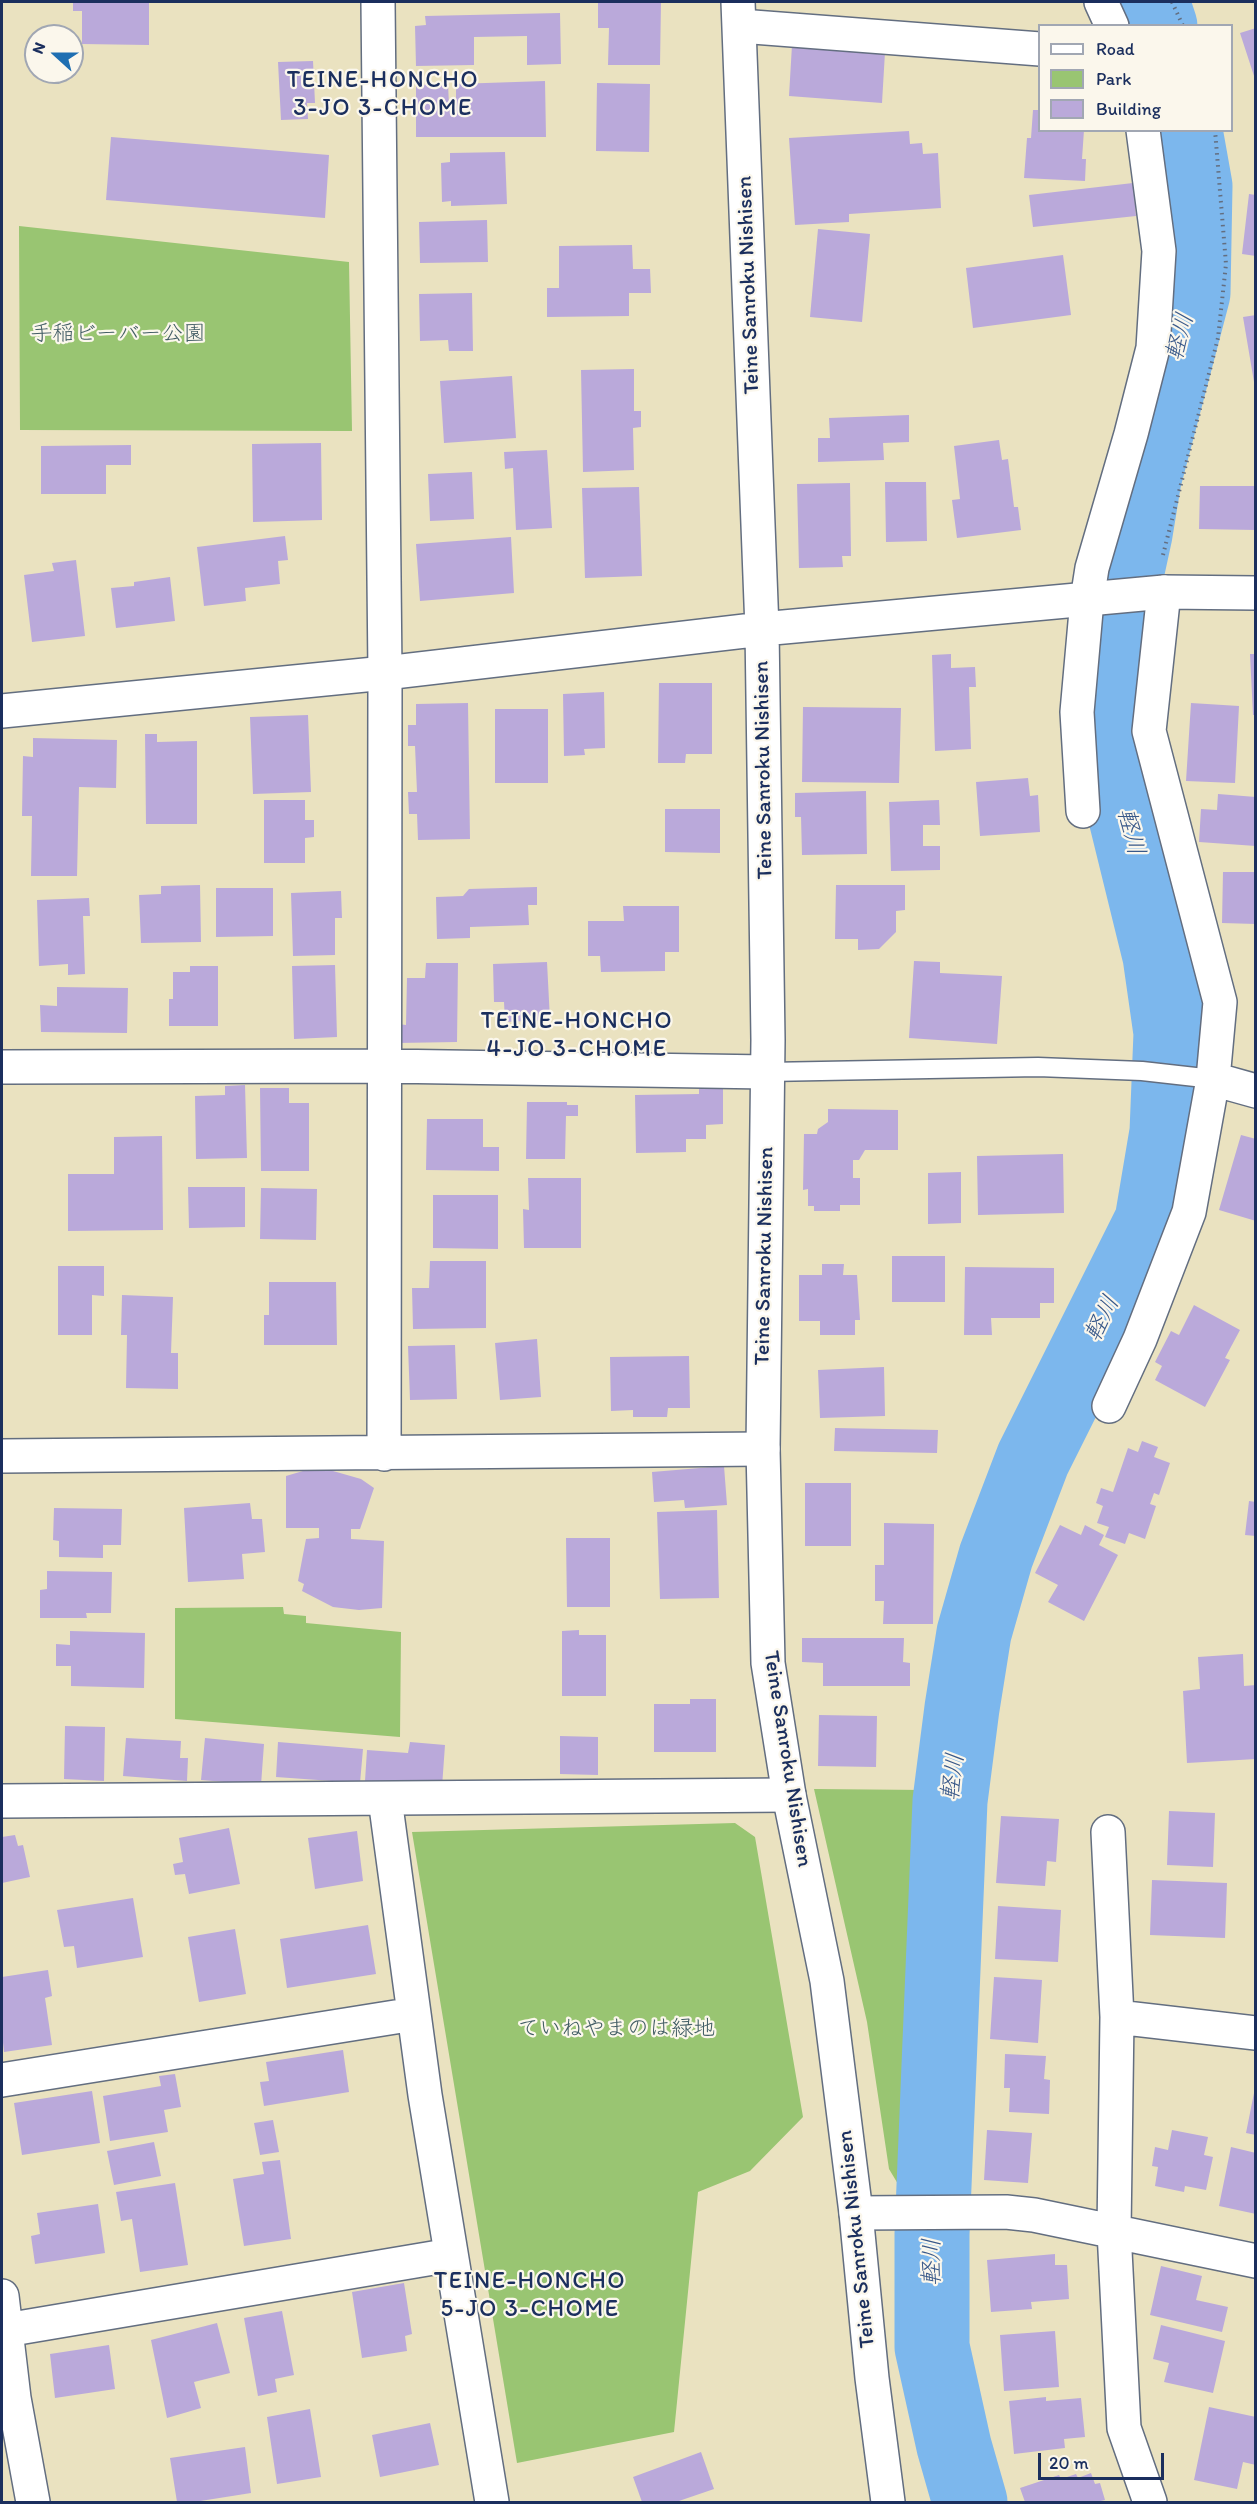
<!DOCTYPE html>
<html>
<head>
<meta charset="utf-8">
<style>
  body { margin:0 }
  #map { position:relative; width:1257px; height:2504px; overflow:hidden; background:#eae2c0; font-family:Itim,sans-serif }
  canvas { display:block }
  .frame { position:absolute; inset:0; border:3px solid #1b2f5e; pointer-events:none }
  .legend { position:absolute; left:1038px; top:24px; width:195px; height:108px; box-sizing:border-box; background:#fbf7ec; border:2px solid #a1a7b3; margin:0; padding:8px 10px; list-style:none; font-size:18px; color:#1b2f5e }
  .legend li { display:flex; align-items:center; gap:12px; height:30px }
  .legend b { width:30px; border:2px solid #a1a7b3 }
  .north { position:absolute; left:24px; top:24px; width:60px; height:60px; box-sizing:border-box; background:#fbf7ec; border:2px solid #a1a7b3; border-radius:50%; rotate:291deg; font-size:16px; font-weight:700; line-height:24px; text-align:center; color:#1b2f5e }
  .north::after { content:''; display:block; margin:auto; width:21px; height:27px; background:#1f6fb2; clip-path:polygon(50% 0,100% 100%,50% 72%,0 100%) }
  .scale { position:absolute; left:1038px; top:2453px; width:126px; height:27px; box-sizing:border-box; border:3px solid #1b2f5e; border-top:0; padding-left:8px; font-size:18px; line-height:21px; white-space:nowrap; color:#1b2f5e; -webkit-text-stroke:4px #fbf7ec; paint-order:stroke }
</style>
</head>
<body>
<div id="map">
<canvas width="1257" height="2504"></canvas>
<div class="frame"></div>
<ul class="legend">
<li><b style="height:8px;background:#fff"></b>Road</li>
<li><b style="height:16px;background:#99c572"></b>Park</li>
<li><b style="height:16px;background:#baa9da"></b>Building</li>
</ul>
<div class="north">N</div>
<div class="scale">20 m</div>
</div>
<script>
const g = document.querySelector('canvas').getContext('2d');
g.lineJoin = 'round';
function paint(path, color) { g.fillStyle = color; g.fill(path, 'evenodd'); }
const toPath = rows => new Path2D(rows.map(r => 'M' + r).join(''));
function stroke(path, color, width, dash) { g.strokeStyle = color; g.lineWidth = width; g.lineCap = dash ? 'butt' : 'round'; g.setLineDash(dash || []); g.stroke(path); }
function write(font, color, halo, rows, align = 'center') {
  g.font = font + ' Itim,"Klee One",sans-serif'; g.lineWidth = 4.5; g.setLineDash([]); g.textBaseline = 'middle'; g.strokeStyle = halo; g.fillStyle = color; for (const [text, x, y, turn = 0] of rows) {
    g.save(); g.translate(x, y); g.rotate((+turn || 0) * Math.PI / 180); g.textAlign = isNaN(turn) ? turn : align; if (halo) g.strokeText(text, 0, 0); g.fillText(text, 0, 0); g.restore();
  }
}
const green = toPath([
  [19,226,349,262,352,431,20,430],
  [283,1607,284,1614,306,1616,306,1623,401,1632,400,1737,175,1719,175,1608],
  [814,1789,925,1790,914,2184,898,2184,889,2169,867,2022],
  [735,1823,755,1837,803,2117,750,2171,698,2192,674,2432,517,2463,412,1832]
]);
const river = toPath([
  [1152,2,1160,26],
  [970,2502,954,2446,932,2347,932,2234,950,1801,962,1708,974,1633,996,1556,1033,1459,1152,1221,1167,1132,1171,1033,1160,956,1116,777,1113,703,1118,612,1135,534,1144,479,1193,293,1195,186,1185,130]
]);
const building = toPath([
  [73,2,149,2,149,45,82,44,82,11,73,11],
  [598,2,661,2,660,65,608,65,609,28,598,28],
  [560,13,561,64,527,65,527,36,474,37,474,65,416,66,415,26,426,25,425,16],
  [1256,28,1256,79,1255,79,1240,33],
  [792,45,885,52,882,103,789,96],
  [313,61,315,103,307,103,308,119,281,120,278,62],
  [545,81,546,137,416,137,416,85,448,84,449,105,456,105,456,84],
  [597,83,650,84,649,152,596,151],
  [1033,110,1040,110,1040,130,1084,130,1082,159,1086,159,1085,181,1024,178,1027,138,1031,138],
  [909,131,910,144,922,143,923,154,938,153,941,208,849,214,849,222,795,225,789,138],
  [111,137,329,155,325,218,106,200],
  [505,152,507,204,451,206,451,201,442,202,441,163,450,162,450,153],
  [1133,183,1136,216,1033,227,1029,195],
  [1249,194,1256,195,1256,256,1242,254],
  [487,220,488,262,420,263,419,222],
  [818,229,870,234,862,322,810,317],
  [632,245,633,269,650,269,651,293,629,293,629,316,547,317,547,288,559,288,559,246],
  [1063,255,1071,315,973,328,966,268],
  [472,293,473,351,449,351,448,340,420,341,419,294],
  [1256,315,1256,382,1254,382,1243,317],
  [634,369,634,411,641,411,641,427,633,428,634,470,583,472,581,370],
  [512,376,516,438,444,443,440,381],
  [909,415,909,442,883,443,884,460,818,462,818,438,830,438,829,418],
  [999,440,1002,460,1008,459,1014,507,1018,507,1021,530,957,538,952,500,960,499,954,446],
  [321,443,322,520,253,522,252,444],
  [131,445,131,465,106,465,106,494,41,494,41,446],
  [547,450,552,528,516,530,513,468,505,469,504,452],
  [472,472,474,519,430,521,428,474],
  [885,482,926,482,927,541,886,542],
  [850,483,851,556,842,556,843,567,799,568,797,484],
  [1200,486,1256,486,1256,530,1199,529],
  [639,487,642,576,585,578,582,488],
  [285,536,288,560,278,561,280,584,245,588,246,601,204,606,197,547],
  [511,537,514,593,420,601,416,544],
  [76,560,85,636,32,642,24,575,54,571,52,563],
  [170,577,175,621,116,628,111,588,134,586,134,582],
  [951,654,951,668,975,667,976,687,969,687,971,749,935,751,932,655],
  [1250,654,1256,654,1256,715,1253,715],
  [659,683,712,683,712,754,686,754,685,763,658,763],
  [604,692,605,748,584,749,585,755,564,756,563,694],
  [468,703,470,839,418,840,417,814,409,814,408,792,417,792,415,746,408,746,408,725,416,725,416,704],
  [1191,703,1239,706,1235,783,1186,781],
  [803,707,901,708,899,783,802,782],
  [495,709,548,709,548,783,495,783],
  [308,715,311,792,253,794,250,717],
  [145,734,157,734,157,742,197,741,197,824,146,824],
  [33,738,117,740,116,788,79,787,77,876,31,876,32,816,22,816,23,756,33,757],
  [1028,778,1030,796,1038,795,1040,832,980,836,976,782],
  [866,791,867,854,802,855,801,817,795,817,795,793],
  [1218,794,1256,797,1256,846,1199,842,1201,809,1217,810],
  [264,800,305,800,305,820,314,820,314,837,305,838,305,863,264,863],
  [939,800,940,825,923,825,923,846,940,846,940,870,891,871,889,802],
  [665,809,720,809,720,853,665,852],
  [1223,872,1256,872,1256,924,1222,923],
  [200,885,201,942,141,943,139,895,161,894,161,886],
  [836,885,905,885,905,910,896,911,896,932,879,949,858,950,858,939,835,939],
  [537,887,537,905,528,905,529,925,470,927,470,938,437,939,436,897,463,896,469,889],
  [216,888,273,888,273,936,216,937],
  [341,891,342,918,335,918,335,955,293,956,291,893],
  [89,898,90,916,83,916,85,974,68,975,68,964,39,966,37,900],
  [623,906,679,906,679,952,665,952,665,971,601,972,600,956,588,956,588,921,624,921],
  [914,961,940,962,940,973,1002,976,997,1044,909,1038],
  [547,962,550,1020,505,1022,504,1002,494,1002,493,964],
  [426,963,458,963,457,1042,397,1043,398,1024,406,1025,407,978,425,978],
  [335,965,337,1037,294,1039,292,966],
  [190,966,218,966,218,1026,169,1026,169,999,173,999,173,972,190,972],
  [57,987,128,988,127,1033,41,1032,40,1005,57,1006],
  [245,1085,247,1158,196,1159,195,1096,225,1095,225,1086],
  [260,1088,289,1088,289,1103,309,1103,309,1171,261,1171],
  [699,1088,723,1088,723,1124,706,1125,706,1139,686,1139,686,1152,636,1153,635,1095,699,1094],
  [527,1102,567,1102,567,1105,578,1105,578,1116,566,1116,565,1159,526,1159],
  [828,1109,898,1110,898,1150,865,1150,859,1160,853,1160,853,1178,860,1178,860,1205,840,1205,840,1211,814,1211,814,1206,808,1206,808,1189,803,1190,804,1134,817,1134,818,1129,828,1122],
  [427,1119,483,1119,483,1147,499,1147,499,1171,426,1170],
  [1241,1135,1256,1139,1256,1221,1219,1210],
  [162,1136,163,1230,68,1231,68,1174,114,1174,114,1137],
  [1063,1154,1064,1213,978,1215,977,1156],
  [961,1172,961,1223,928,1224,928,1173],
  [528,1178,581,1178,581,1248,524,1248,523,1209,529,1210],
  [188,1187,245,1187,245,1227,189,1228],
  [261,1188,317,1189,316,1240,260,1239],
  [433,1195,498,1195,498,1249,433,1248],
  [892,1256,945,1256,945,1302,892,1302],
  [430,1261,486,1261,486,1328,413,1329,412,1288,429,1288],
  [822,1264,844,1264,843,1275,857,1275,860,1320,855,1320,855,1335,820,1335,820,1321,799,1321,799,1275,822,1275],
  [58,1266,104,1266,104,1296,92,1295,92,1335,58,1335],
  [965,1267,1054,1268,1054,1303,1040,1303,1040,1318,991,1318,992,1335,964,1335],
  [269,1282,336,1282,337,1345,264,1345,264,1315,269,1315],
  [122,1295,173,1297,171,1353,178,1353,178,1389,126,1388,127,1335,121,1335],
  [1194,1305,1240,1330,1225,1358,1230,1360,1205,1407,1155,1380,1162,1366,1155,1362,1171,1331,1179,1335],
  [537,1339,541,1397,500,1400,495,1343],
  [455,1345,457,1399,410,1400,408,1346],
  [689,1356,690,1408,668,1408,667,1417,633,1417,633,1410,611,1411,610,1357],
  [884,1367,885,1416,820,1418,818,1370],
  [835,1428,938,1430,937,1453,834,1451],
  [1142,1441,1158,1447,1154,1457,1170,1463,1159,1495,1154,1493,1150,1504,1156,1506,1145,1539,1129,1533,1125,1544,1105,1537,1109,1527,1097,1523,1103,1506,1096,1503,1101,1488,1113,1492,1128,1448,1138,1452],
  [724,1466,727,1505,685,1508,684,1500,654,1502,652,1472],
  [326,1469,361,1479,374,1488,360,1529,351,1529,351,1539,384,1541,382,1608,359,1610,333,1607,302,1591,304,1584,298,1581,306,1539,319,1538,319,1528,286,1528,286,1476,303,1471],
  [805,1483,851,1483,851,1546,805,1546],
  [1249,1501,1256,1502,1256,1536,1245,1535],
  [250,1503,252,1519,262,1519,265,1552,242,1554,244,1579,188,1582,184,1508],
  [54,1508,122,1509,121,1545,103,1545,103,1558,59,1557,59,1541,53,1540],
  [717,1510,719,1598,660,1599,657,1512],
  [884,1523,934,1524,933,1624,883,1624,884,1601,875,1601,875,1565,884,1565],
  [1060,1525,1081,1535,1085,1525,1104,1535,1099,1545,1118,1555,1084,1621,1048,1602,1058,1585,1035,1573],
  [566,1538,610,1538,610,1607,567,1607],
  [47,1571,112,1572,111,1613,86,1613,87,1618,40,1618,40,1590,47,1589],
  [579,1630,579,1635,606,1635,606,1696,562,1696,562,1631],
  [70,1631,145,1633,144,1688,71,1686,71,1666,56,1666,56,1644,70,1645],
  [802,1638,904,1638,903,1662,910,1663,910,1686,823,1686,823,1663,802,1662],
  [1243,1654,1244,1686,1256,1685,1256,1759,1187,1763,1183,1691,1200,1689,1198,1657],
  [690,1699,716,1699,716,1752,654,1752,654,1704,690,1704],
  [819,1715,877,1716,876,1767,818,1766],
  [65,1726,105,1727,104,1781,64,1779],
  [560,1736,598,1737,598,1775,560,1774],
  [126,1738,181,1741,180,1758,188,1758,187,1781,123,1776],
  [205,1738,264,1744,261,1785,201,1780],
  [278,1742,363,1749,360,1783,276,1777],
  [410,1742,445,1745,442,1787,365,1781,367,1750,408,1753],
  [1169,1811,1215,1813,1213,1867,1167,1865],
  [1001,1816,1059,1819,1056,1862,1047,1861,1045,1886,996,1883],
  [229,1828,240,1884,189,1894,185,1874,175,1875,173,1864,183,1862,179,1838],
  [357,1831,363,1881,315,1889,308,1838],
  [15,1835,18,1846,23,1845,30,1877,2,1883,2,1837],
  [1152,1880,1227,1883,1225,1938,1150,1935],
  [133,1898,143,1957,77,1968,74,1946,64,1947,57,1910],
  [998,1906,1061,1910,1058,1962,995,1959],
  [368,1925,376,1974,287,1988,280,1939],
  [235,1929,246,1994,199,2002,188,1937],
  [48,1970,52,1996,45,1998,52,2045,4,2052,2,2033,2,1977],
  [994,1977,1042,1980,1038,2043,990,2039],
  [343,2050,349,2092,264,2106,260,2082,269,2081,266,2062],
  [1005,2054,1046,2056,1044,2079,1050,2080,1049,2114,1009,2112,1010,2088,1004,2088],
  [175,2074,181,2107,164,2110,168,2132,110,2141,103,2096,161,2086,159,2076],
  [92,2091,100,2143,22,2155,14,2103],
  [1254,2093,1256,2093,1256,2135,1246,2133],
  [273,2120,279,2152,260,2155,254,2123],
  [987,2130,1032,2133,1028,2183,984,2180],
  [1172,2130,1208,2137,1204,2155,1213,2157,1206,2190,1185,2186,1184,2192,1155,2186,1158,2167,1152,2166,1155,2147,1168,2150],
  [154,2142,161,2176,114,2185,107,2151],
  [1231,2147,1256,2153,1256,2214,1219,2206],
  [280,2160,291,2239,244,2246,233,2179,264,2174,262,2162],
  [175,2183,188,2265,140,2272,132,2219,121,2221,116,2192],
  [98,2204,105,2253,35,2264,31,2236,40,2234,37,2213],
  [1055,2254,1055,2265,1067,2265,1069,2299,1031,2302,1032,2309,991,2312,987,2260],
  [1161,2266,1202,2276,1196,2300,1228,2307,1222,2332,1150,2315],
  [404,2283,412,2334,405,2336,407,2351,362,2358,352,2292],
  [282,2311,294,2375,275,2379,277,2392,258,2396,244,2318],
  [217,2323,230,2373,194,2382,201,2408,167,2418,151,2340],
  [1161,2325,1225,2341,1213,2393,1164,2382,1169,2363,1153,2359],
  [1055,2331,1059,2387,1004,2391,1000,2335],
  [109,2345,115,2389,55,2398,50,2354],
  [1046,2397,1046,2401,1081,2398,1085,2437,1064,2439,1065,2448,1014,2454,1009,2401],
  [1209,2407,1256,2417,1256,2465,1243,2462,1237,2489,1194,2480],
  [310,2409,321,2477,277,2484,267,2417],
  [430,2423,439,2465,380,2477,372,2435],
  [245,2447,251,2493,194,2502,177,2502,170,2458],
  [701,2452,714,2489,676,2502,642,2502,633,2477],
  [1091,2473,1095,2484,1100,2483,1105,2500,1096,2502,1025,2502,1020,2488,1059,2475,1061,2479,1076,2474,1078,2478]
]);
const path = toPath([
  [1172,2,1183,26],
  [1163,555,1218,338,1226,264,1215,130]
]);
const lane = toPath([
  [767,1072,1038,1067,1142,1071,1213,1079]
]);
const street = toPath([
  [378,2,385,673,384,1454],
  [1101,2,1112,26],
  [740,26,1040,49],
  [1083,811,1077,712,1087,600,1092,568,1131,434,1153,348,1159,251,1143,130],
  [2,1067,385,1066,767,1072],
  [1213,1079,1256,1091],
  [1109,1406,1140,1339,1189,1212,1213,1079,1220,1002,1149,731,1164,592],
  [2,1456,763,1449],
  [385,1799,425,2095,492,2502],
  [2,1801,789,1795],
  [1108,1832,1117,2017,1114,2231,1124,2428,1150,2502],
  [1117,2017,1256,2033],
  [2,2080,414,2014],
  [856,2213,1006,2212,1034,2215,1256,2261],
  [2,2296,14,2398,33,2502],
  [6,2330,451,2255]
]);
const secondary = toPath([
  [738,2,762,629,768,1040,763,1449,768,1663,789,1795,827,1981,856,2213,872,2378,888,2502],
  [2,711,385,673,762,629,1164,592,1256,593]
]);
const streetNames = [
  ["Teine Sanroku Nishisen",749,285,-92],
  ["Teine Sanroku Nishisen",764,770,-91],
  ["Teine Sanroku Nishisen",765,1256,-89],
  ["Teine Sanroku Nishisen",787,1759,81],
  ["Teine Sanroku Nishisen",857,2239,-96]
];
const parkNames = [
  ["手稲ビーバー公園",118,334],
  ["ていねやまのは緑地",616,2029]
];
const neighbourhoodNames = [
  ["TEINE-HONCHO",383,81],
  ["3-JO 3-CHOME",383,109],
  ["TEINE-HONCHO",577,1022],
  ["4-JO 3-CHOME",577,1050],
  ["TEINE-HONCHO",530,2282],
  ["5-JO 3-CHOME",530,2310]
];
const waterNames = [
  ["軽川",1181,337,-75],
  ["軽川",1130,832,76],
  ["軽川",1103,1319,-63],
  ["軽川",954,1777,-83],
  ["軽川",933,2262,-90]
];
paint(green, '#99c572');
stroke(river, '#7cb7ed', 75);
paint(building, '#baa9da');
stroke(lane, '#636e80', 21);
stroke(street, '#636e80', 36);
stroke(secondary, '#636e80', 36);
stroke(path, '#636e80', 4, [1.5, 4.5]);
stroke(lane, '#fff', 18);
stroke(street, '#fff', 33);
stroke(secondary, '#fff', 33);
write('22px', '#1b2f5e', '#fbf7ec', streetNames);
write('22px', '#415c64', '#fbf7ec', parkNames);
g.letterSpacing = '1.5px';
write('24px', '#1b2f5e', '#fbf7ec', neighbourhoodNames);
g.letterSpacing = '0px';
write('italic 24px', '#385889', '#fbf7ec', waterNames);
</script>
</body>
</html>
